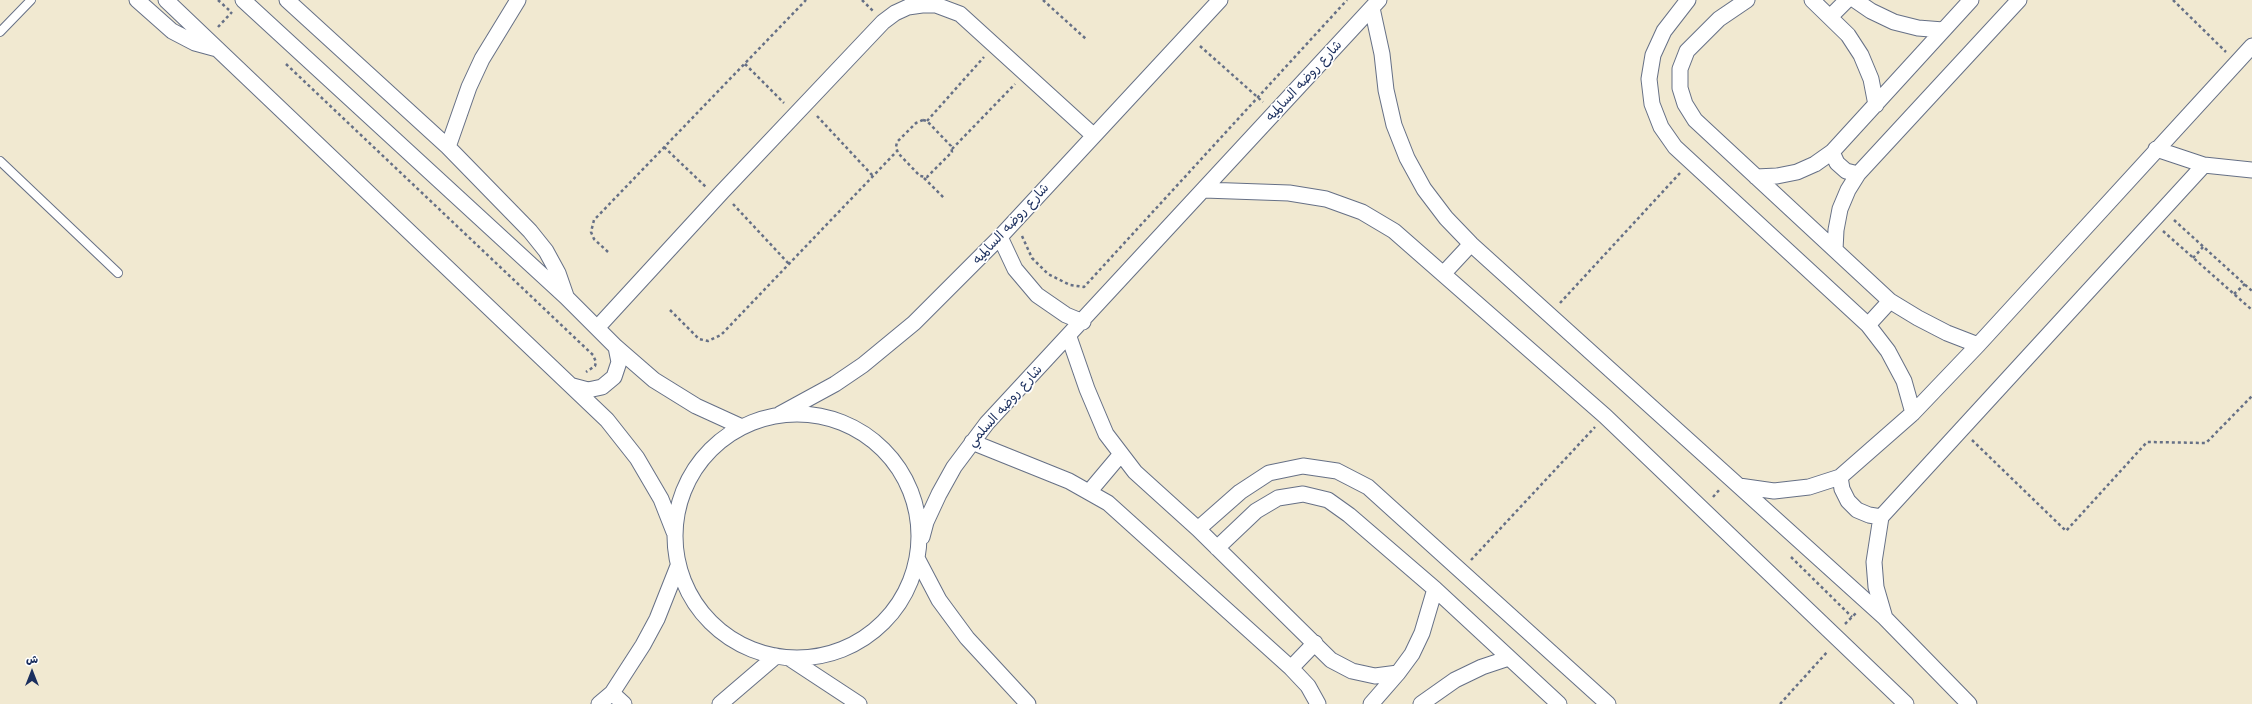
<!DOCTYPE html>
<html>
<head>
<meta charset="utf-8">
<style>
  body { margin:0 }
  #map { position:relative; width:2252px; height:704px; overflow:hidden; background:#f1e9d1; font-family:"Comic Neue","Playpen Sans Arabic",sans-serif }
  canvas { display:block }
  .north { position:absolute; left:12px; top:652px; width:40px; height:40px; -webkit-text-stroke:3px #fff; paint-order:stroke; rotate:0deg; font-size:11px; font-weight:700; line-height:16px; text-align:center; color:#1b2f5e }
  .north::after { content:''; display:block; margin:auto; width:14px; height:18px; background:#1b2f5e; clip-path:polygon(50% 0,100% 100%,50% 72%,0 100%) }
</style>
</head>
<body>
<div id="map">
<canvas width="2252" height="704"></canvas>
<div class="north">ش</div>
</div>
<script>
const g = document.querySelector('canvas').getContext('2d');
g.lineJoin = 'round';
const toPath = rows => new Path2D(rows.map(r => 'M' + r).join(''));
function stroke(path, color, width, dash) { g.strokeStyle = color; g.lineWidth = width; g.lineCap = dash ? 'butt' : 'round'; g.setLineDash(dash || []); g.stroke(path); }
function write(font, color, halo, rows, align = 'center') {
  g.font = font + ' "Comic Neue","Playpen Sans Arabic",sans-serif'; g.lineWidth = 3.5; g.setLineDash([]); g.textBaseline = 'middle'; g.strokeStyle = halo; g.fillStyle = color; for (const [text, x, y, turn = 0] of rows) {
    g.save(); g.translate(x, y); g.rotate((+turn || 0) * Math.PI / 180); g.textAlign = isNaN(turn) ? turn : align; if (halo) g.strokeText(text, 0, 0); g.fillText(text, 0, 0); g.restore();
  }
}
const path = toPath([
  [218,0,229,10],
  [862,0,873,11],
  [1043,0,1086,39],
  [2173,0,2226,52],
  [218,27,232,12],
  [1200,46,1263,102],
  [286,64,593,355,596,362,595,366,586,372],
  [745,64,784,103],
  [817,116,873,176],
  [923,120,927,121,951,146,952,152,927,177,920,176,898,153,896,147,897,142,916,123,923,120],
  [927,121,984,57],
  [664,147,706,187],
  [952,149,1015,84],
  [924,178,945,199],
  [733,204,789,264],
  [2174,220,2252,291],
  [2163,231,2252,310],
  [1022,236,1032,258,1048,274,1070,285,1084,287,1347,0],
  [608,252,594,239,591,232,594,220,806,0],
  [2193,258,2203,247],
  [2234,294,2245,284],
  [1560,303,1680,173],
  [670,310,699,339,708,341,721,335,897,151],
  [1972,440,2066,531,2147,442,2206,443,2252,396],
  [1713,497,1720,489],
  [1791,557,1852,617],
  [1471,560,1595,427],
  [1845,624,1857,612],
  [1780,704,1828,651]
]);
const lane = toPath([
  [0,32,31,0],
  [0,161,118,273]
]);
const street = toPath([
  [137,0,172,31,195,43,217,49],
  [166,0,607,420,637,458,661,499,674,532],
  [243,0,566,297,616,347,654,380,696,406,742,427],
  [287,0,448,147,530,231,546,251,558,273,566,296],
  [1688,0,1664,31,1653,55,1649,79,1652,104,1661,127,1675,147,1868,325,1888,351,1904,381,1913,413],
  [1747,0,1719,19,1687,51,1680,69,1680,88,1685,104,1695,120,1890,301,1918,318,1947,333,1978,345],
  [1812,0,1848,35,1861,55,1871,79,1876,105],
  [1855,0,1871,11,1894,22,1918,28,1943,30],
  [1372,8,1382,54,1386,90,1394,125,1407,158,1424,189,1446,218,1471,244,1885,618,1969,704],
  [1831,16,1847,0],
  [448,147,469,87,482,59,518,0],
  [2156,149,2204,165,2252,170],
  [1832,152,1837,163,1846,171,1858,174],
  [1756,177,1777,176,1797,172,1815,164,1832,152,1971,0],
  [1204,190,1289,193,1326,199,1362,212,1394,231,1605,416,1906,704],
  [1000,237,1015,269,1037,295,1066,315,1083,322],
  [1835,250,1836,230,1840,209,1848,190,1858,174,2019,0],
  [1444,273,1471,244],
  [1868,325,1890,301],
  [597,328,722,192,883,22,895,13,908,7,922,5,936,5,960,14,1093,135],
  [1069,337,1087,389,1106,434,1135,472,1198,529,1331,660,1352,671,1375,676,1398,673],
  [573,386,588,390,602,387,614,377,619,362,616,347],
  [780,414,835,384,863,365,914,323,1000,237,1220,0],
  '675 536a122 122 0 1 1 244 0a122 122 0 1 1-244 0Z',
  [972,442,1069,481,1108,503,1291,668,1308,686,1318,704],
  [1840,477,1842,489,1848,501,1857,510,1869,515,1881,517],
  [1739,486,1774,491,1809,487,1840,477,1913,413,1978,345,2252,46],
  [1089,492,1121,454],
  [1198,529,1240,492,1269,473,1303,466,1337,471,1368,487,1608,704],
  [922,537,926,522,939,494,954,467,987,423,1379,0],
  [1217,548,1256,511,1278,498,1303,494,1328,500,1349,515,1435,589,1559,704],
  [918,560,939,600,967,638,1028,704],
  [1885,618,1876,587,1874,562,1881,517,2204,165],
  [789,658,859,704],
  [1291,668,1315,643],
  [612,693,624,704],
  [599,704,612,693,643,645,657,619,678,566],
  [720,704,776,656],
  [1371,704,1398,673,1412,654,1422,633,1435,589],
  [1421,704,1455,680,1482,667,1509,658]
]);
const streetNames = [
  ["شارع روضه السالميه",1304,81,-47],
  ["شارع روضه السالميه",1011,224,-47],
  ["شارع روضه السلمي",1005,406,-48]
];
stroke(lane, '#667086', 10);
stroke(street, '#667086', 17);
stroke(path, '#667086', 2.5, [3, 3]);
stroke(lane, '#fff', 8);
stroke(street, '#fff', 15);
write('13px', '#1b2f5e', '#fff', streetNames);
</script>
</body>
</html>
